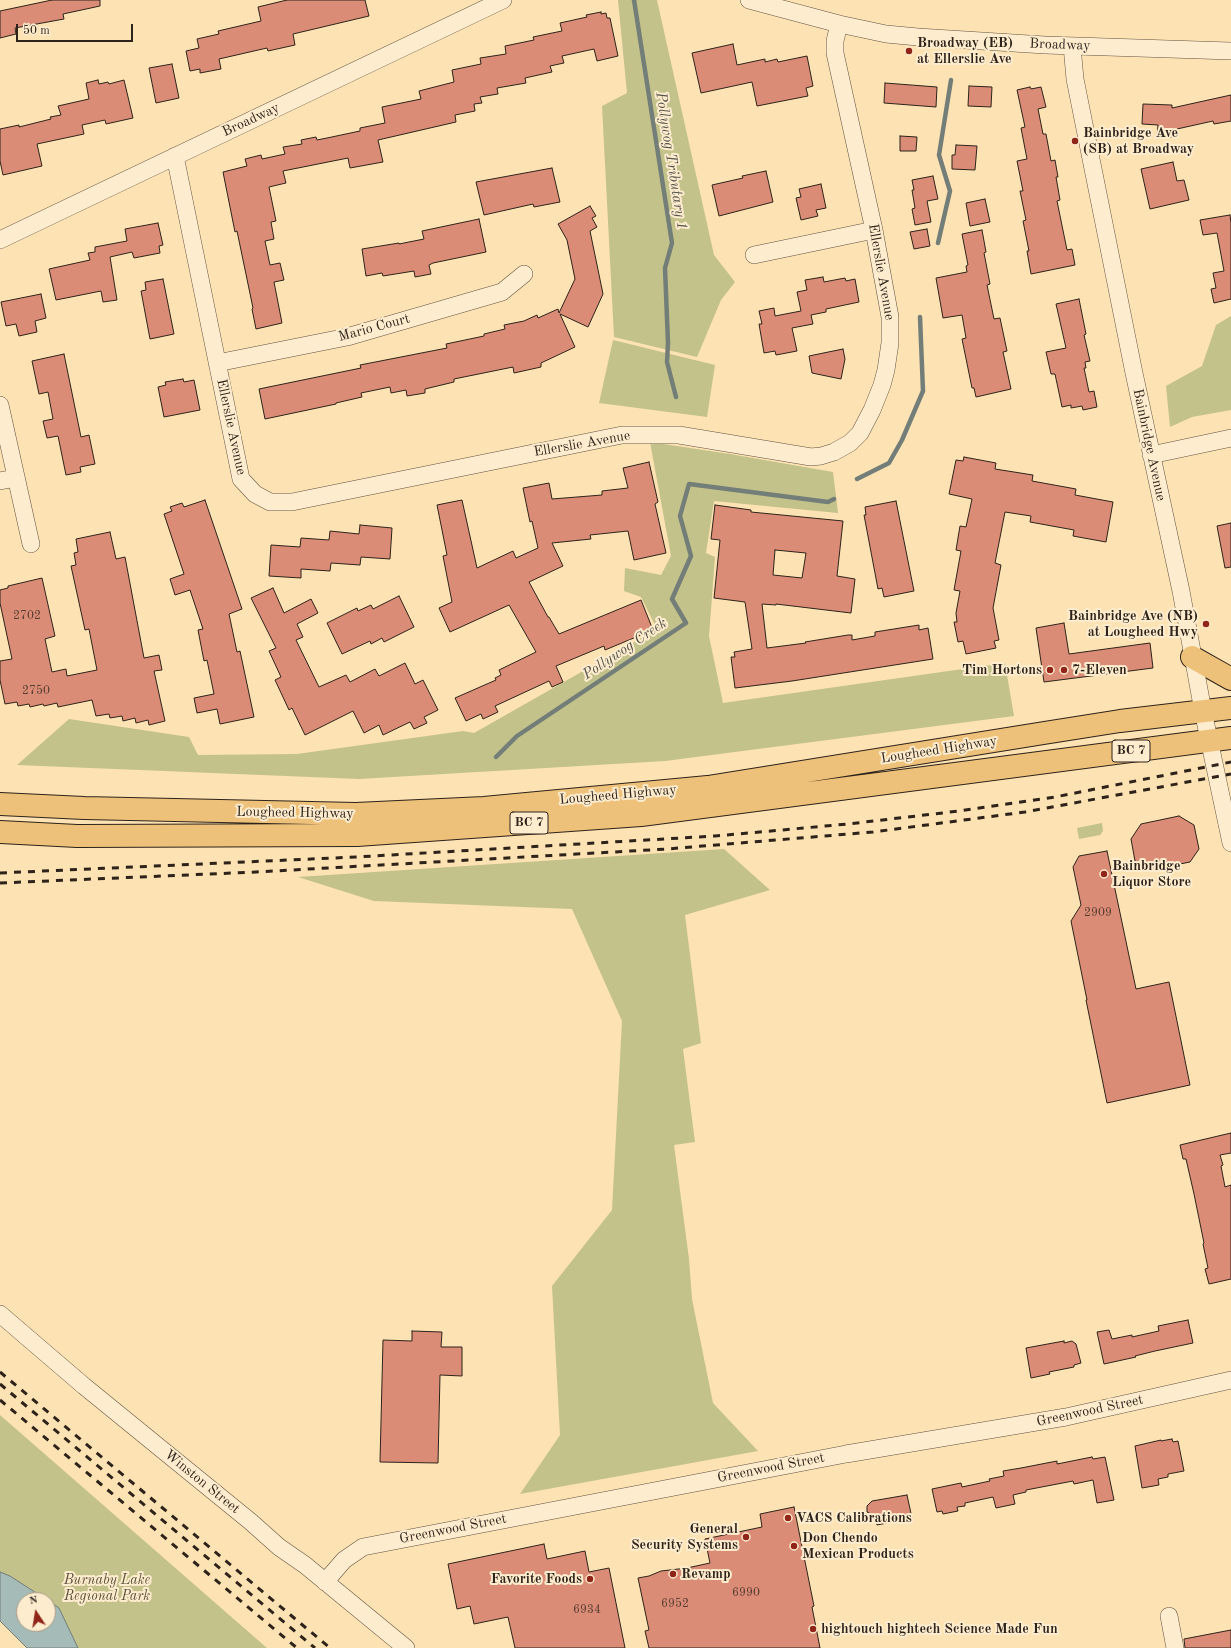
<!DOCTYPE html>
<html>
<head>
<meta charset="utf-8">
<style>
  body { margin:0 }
  #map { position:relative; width:1231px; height:1648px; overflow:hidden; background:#fde2b3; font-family:"Old Standard TT",serif }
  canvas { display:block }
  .north { position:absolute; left:16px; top:1592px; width:40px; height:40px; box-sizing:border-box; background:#feecce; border:1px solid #aa9c86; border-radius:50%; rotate:348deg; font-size:11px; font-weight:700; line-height:16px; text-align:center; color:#2d231a }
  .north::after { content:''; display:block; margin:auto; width:14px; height:18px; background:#8f2418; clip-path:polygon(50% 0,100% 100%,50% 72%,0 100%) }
  .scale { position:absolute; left:16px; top:24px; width:117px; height:18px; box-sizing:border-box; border:2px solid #2d231a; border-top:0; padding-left:5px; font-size:12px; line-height:14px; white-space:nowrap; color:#2d231a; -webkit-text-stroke:3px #feecce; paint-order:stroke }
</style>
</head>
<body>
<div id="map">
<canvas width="1231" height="1648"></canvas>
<div class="north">N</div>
<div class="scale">50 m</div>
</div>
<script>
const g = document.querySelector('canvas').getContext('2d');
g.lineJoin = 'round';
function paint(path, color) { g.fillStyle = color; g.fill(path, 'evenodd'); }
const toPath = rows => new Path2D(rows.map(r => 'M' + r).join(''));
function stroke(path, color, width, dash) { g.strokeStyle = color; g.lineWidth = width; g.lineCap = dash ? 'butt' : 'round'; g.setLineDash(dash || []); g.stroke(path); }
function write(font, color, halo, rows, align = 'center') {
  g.font = font + ' "Old Standard TT",serif'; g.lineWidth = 4; g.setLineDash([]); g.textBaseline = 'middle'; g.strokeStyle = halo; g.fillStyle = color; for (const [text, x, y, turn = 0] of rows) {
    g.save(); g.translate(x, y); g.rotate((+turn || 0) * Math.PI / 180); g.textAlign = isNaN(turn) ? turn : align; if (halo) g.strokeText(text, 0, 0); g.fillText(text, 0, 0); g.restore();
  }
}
const green = toPath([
  [618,0,657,0,714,255,735,282,721,300,697,357,614,337,602,106,627,93],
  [1231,316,1231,410,1192,417,1170,427,1166,386,1202,366,1216,325],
  [613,340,715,365,707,417,599,403],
  [650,442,730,454,833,472,838,513,714,501,706,553,715,557,709,636,723,703,1005,663,1014,716,665,761,359,779,17,765,69,719,189,737,198,755,297,754,463,731,474,733,657,629,641,597,624,591,625,568,661,575,671,556],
  [1102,823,1103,831,1100,835,1079,839,1077,828],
  [724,849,770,890,685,915,701,1043,683,1049,695,1142,674,1145,689,1259,692,1299,713,1403,758,1451,520,1494,560,1435,552,1286,612,1210,622,1021,572,909,374,901,298,877],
  [0,1415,267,1648,60,1648,48,1624,48,1600,33,1600,0,1587]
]);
const water = toPath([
  [0,1572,10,1576,47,1600,24,1600,24,1624,48,1624,48,1600,59,1608,78,1648,27,1648,0,1621,0,1572]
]);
const stream = toPath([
  [634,0,672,243,665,268,668,343,667,362,676,397],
  [938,243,950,191,939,155,951,80],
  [857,479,889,463,902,440,923,391,920,317],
  [496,757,517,736,686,623,672,599,691,556,680,516,689,484,828,502,834,499]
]);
const building = toPath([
  [52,0,100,0,100,6,63,14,64,19,15,28,16,34,0,38,0,11,52,0],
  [287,0,365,0,369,16,293,34,295,45,268,51,267,48,219,59,221,69,200,73,200,69,190,71,186,51,199,48,197,39,219,34,218,31,261,21,258,7,287,0],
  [601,12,601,14,606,13,607,18,610,18,618,56,597,61,594,49,562,56,564,63,550,66,552,72,525,78,526,83,497,88,498,94,480,97,482,103,474,104,475,111,455,115,456,122,378,140,383,162,350,168,348,158,283,171,286,183,269,187,276,221,271,222,274,239,265,241,270,265,280,263,284,280,274,282,282,323,256,329,252,309,253,308,237,231,235,232,223,172,247,166,245,159,261,155,262,159,285,154,283,147,302,144,301,140,316,137,317,140,327,138,360,131,360,128,385,123,382,107,421,99,419,91,454,82,452,70,481,64,480,58,506,54,505,46,534,40,533,37,562,31,560,23,587,17,586,15,601,12],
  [733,44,737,65,765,59,765,62,777,59,778,62,807,56,813,86,806,88,808,96,757,106,752,82,701,93,692,53,733,44],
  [172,64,179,98,156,103,149,68,172,64],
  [98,80,99,84,108,82,109,84,124,80,133,118,106,124,105,120,82,125,84,134,37,144,42,166,3,175,0,161,0,129,19,125,19,127,51,119,50,117,61,115,58,106,89,99,86,83,98,80],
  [885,83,937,87,936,107,884,103,885,83],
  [969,86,992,87,991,107,968,106,969,86],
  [1030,87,1031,89,1041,87,1046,107,1038,109,1043,134,1046,134,1051,161,1055,160,1058,177,1056,177,1060,200,1057,201,1067,250,1072,249,1075,265,1031,274,1027,251,1029,251,1023,221,1026,220,1020,191,1023,191,1017,161,1027,159,1021,128,1025,127,1017,90,1030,87],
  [1231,95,1231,121,1214,124,1213,121,1177,129,1177,137,1157,137,1158,125,1142,124,1143,104,1172,105,1172,108,1231,95],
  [900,136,917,137,916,151,900,151,900,136],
  [956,145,977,146,975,170,952,169,952,155,955,155,956,145],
  [1173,162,1177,181,1184,180,1189,200,1150,209,1141,169,1173,162],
  [552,168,560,202,534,207,533,204,484,215,476,182,552,168],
  [766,171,773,202,719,216,712,185,743,178,742,176,766,171],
  [933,176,938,199,927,201,931,222,915,225,912,209,915,208,912,190,914,190,912,180,933,176],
  [821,184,826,208,816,210,818,216,801,220,796,198,801,197,799,189,821,184],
  [985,199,990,222,970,226,966,203,985,199],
  [590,206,596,216,592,218,597,227,590,231,603,294,588,327,560,314,575,347,541,363,541,367,514,373,513,367,454,379,454,382,425,389,425,393,407,396,406,390,391,393,390,387,361,393,362,397,336,403,336,404,265,419,259,389,361,368,360,365,447,348,446,344,484,336,484,334,505,329,504,325,524,321,537,315,538,318,558,309,559,313,575,279,567,240,558,224,590,206],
  [1230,215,1231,223,1231,299,1214,303,1211,289,1216,288,1213,273,1224,271,1217,233,1203,235,1200,220,1230,215],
  [479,219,486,252,433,263,429,265,431,274,415,277,414,271,383,276,382,273,366,276,362,249,399,243,399,244,424,239,422,231,479,219],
  [158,223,163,245,159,246,160,253,134,258,132,252,110,257,117,300,103,302,101,291,56,300,49,269,90,260,88,253,95,252,95,247,127,241,125,229,158,223],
  [927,229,930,246,914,249,910,232,927,229],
  [982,230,986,252,984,253,990,284,987,285,994,319,1000,318,1007,351,1003,352,1011,389,976,397,974,388,972,388,962,339,966,338,962,315,943,318,936,278,967,272,966,266,968,265,962,234,982,230],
  [823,277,824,282,845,278,846,281,855,279,859,302,826,309,826,312,811,315,813,324,792,328,797,351,776,355,775,351,764,353,759,324,762,324,759,311,774,308,775,316,801,311,797,292,807,290,805,280,823,277],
  [163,279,174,334,150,339,141,291,146,290,145,282,163,279],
  [41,294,46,318,35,321,37,332,19,336,16,324,6,326,1,302,41,294],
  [1079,299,1086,334,1084,335,1090,361,1085,362,1086,368,1084,368,1089,392,1094,391,1097,407,1083,410,1082,406,1071,408,1071,405,1062,407,1055,374,1051,374,1046,352,1066,348,1056,304,1079,299],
  [843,349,845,359,841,379,812,373,809,356,843,349],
  [64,354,81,437,89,435,95,464,80,467,81,472,66,475,58,436,47,438,43,421,53,419,48,392,39,394,32,361,64,354],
  [183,379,184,382,194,380,200,410,164,417,158,387,166,385,165,382,183,379],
  [964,457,996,463,995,469,1033,475,1032,481,1076,489,1075,495,1113,502,1106,542,1073,536,1074,530,1030,522,1031,516,1005,512,995,563,1001,565,993,608,999,640,994,641,996,648,966,654,963,641,958,642,954,622,957,622,956,613,960,591,954,590,961,551,956,550,960,526,966,527,972,499,949,494,956,460,963,461,964,457],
  [649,462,658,502,655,504,666,553,634,560,628,531,590,535,591,539,552,543,563,566,529,582,548,617,549,617,559,634,641,600,653,630,605,650,604,646,556,666,563,682,552,687,549,681,495,706,498,712,483,719,481,714,466,721,455,698,496,680,495,678,501,675,499,670,536,652,509,605,450,632,439,608,452,602,443,556,447,555,437,505,462,500,477,568,513,551,516,558,538,548,532,521,530,522,523,488,549,483,552,499,602,495,602,491,628,488,623,468,649,462],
  [205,500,242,609,229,614,237,652,240,651,254,717,220,724,217,709,197,713,194,698,214,694,207,660,204,661,198,630,203,629,190,590,175,595,170,579,184,574,164,514,172,511,170,507,182,503,184,507,205,500],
  [896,501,914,591,884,597,882,588,878,589,864,515,866,515,865,507,896,501],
  [715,505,751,510,751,512,843,521,837,576,855,579,851,613,776,604,776,605,762,604,767,648,806,643,805,642,848,635,852,635,852,640,875,636,875,632,919,625,919,630,928,628,933,659,792,681,735,688,731,657,735,657,734,652,752,649,745,602,714,598,720,540,711,539,715,505],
  [775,550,806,553,802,578,773,575,775,550],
  [1231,523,1231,567,1225,568,1217,526,1231,523],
  [360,525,392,528,390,559,361,557,360,565,331,563,330,571,301,569,301,578,269,576,271,545,300,547,301,538,329,540,330,531,359,534,360,525],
  [110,532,116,559,125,557,144,658,159,655,162,670,154,671,165,721,149,725,148,720,136,723,135,718,123,721,122,716,110,718,109,714,96,716,92,700,58,707,57,703,44,706,43,704,30,707,29,704,18,706,17,702,5,704,0,680,0,661,12,659,0,603,0,590,8,588,8,586,42,578,55,636,45,639,52,672,66,669,67,676,97,670,89,629,85,630,71,566,76,565,74,553,78,552,76,539,110,532],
  [273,588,284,613,311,599,318,613,297,624,303,637,296,640,319,687,346,675,350,682,375,669,379,676,405,663,415,684,423,680,438,710,424,717,427,723,414,729,410,722,383,735,379,725,364,733,353,711,305,735,292,708,289,710,275,680,281,677,269,651,276,648,251,598,273,588],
  [399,596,414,627,384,642,382,638,371,644,370,641,342,654,327,623,357,608,358,611,371,605,373,609,399,596],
  [1064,623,1069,654,1150,643,1153,668,1044,682,1036,628,1064,623],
  [1179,816,1194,825,1199,849,1190,862,1150,870,1135,861,1131,839,1141,824,1179,816],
  [1107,851,1136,989,1169,982,1190,1085,1107,1103,1086,1000,1087,1000,1071,921,1081,905,1073,867,1079,856,1107,851],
  [1231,1133,1231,1153,1220,1155,1223,1165,1221,1166,1225,1187,1231,1185,1231,1279,1209,1284,1205,1269,1208,1268,1203,1244,1204,1243,1194,1194,1186,1159,1183,1159,1180,1145,1231,1133],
  [1188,1320,1193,1343,1155,1351,1135,1356,1136,1357,1104,1364,1097,1332,1109,1330,1112,1339,1132,1335,1132,1337,1159,1331,1158,1326,1188,1320],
  [412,1331,442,1332,441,1347,462,1347,462,1376,440,1375,438,1463,380,1462,383,1340,412,1341,412,1331],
  [1064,1341,1064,1343,1072,1341,1076,1344,1081,1363,1074,1365,1074,1367,1049,1372,1050,1374,1031,1378,1026,1348,1064,1341],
  [1172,1439,1173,1442,1178,1441,1184,1471,1168,1474,1168,1477,1158,1479,1159,1485,1142,1488,1135,1446,1161,1440,1161,1441,1172,1439],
  [1092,1457,1093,1459,1105,1457,1114,1500,1097,1503,1093,1480,1074,1484,1073,1481,1026,1490,1026,1492,1013,1495,1015,1504,996,1508,993,1497,965,1503,965,1506,957,1507,958,1511,943,1514,942,1511,937,1512,932,1489,961,1483,962,1487,990,1481,989,1479,1004,1476,1003,1471,1021,1468,1057,1461,1057,1464,1092,1457],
  [907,1495,912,1518,877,1525,875,1516,867,1512,867,1506,872,1501,907,1495],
  [794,1507,814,1606,812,1607,820,1648,649,1648,645,1631,649,1630,638,1578,649,1576,661,1571,687,1568,710,1563,705,1539,762,1527,760,1514,794,1507],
  [544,1544,547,1559,585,1551,589,1572,609,1568,625,1648,515,1648,508,1617,474,1624,470,1606,457,1609,448,1564,544,1544],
  [1231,1630,1231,1648,1185,1648,1184,1639,1231,1630]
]);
const minor = toPath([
  [749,0,839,24,886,34,918,37,1045,45,1231,51],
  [1072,46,1075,79,1134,373,1181,591,1203,711,1231,843],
  [175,156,241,479,255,494,270,502,292,502,622,435,679,435,811,457,821,456,834,452,850,443,860,433,872,410,882,385,886,370,890,343,890,317,874,230,835,53,835,41,839,24],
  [0,240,503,0],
  [754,255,874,230],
  [217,363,347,337,502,292,524,274],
  [0,405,31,544],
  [1151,455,1231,438],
  [0,481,16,478],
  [0,1314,84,1386,251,1522,279,1547,305,1565,406,1648],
  [325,1582,344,1560,363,1547,846,1454,1066,1417,1231,1380],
  [1169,1616,1175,1648]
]);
const major = toPath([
  [1192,657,1231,679],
  [0,804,84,808,356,814,484,808,708,787,1044,733,1120,721,1231,708],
  [0,832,77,836,357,835,641,815,1231,738]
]);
const rail = toPath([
  [0,873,356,857,715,836,848,824,959,811,1055,797,1231,762],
  [0,883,256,872,667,849,873,832,1025,812,1231,774],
  [0,1372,330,1648],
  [0,1384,315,1648],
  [0,1400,297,1648]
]);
const markers = [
  [909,51,4,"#8f2418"],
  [1075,141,4,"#8f2418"],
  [1206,624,4,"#8f2418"],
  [1050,670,4,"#8f2418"],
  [1064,670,4,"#8f2418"],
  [1104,874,4,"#8f2418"],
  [788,1518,4,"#8f2418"],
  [746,1537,4,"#8f2418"],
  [794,1546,4,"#8f2418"],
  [673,1574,4,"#8f2418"],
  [590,1579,4,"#8f2418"],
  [813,1629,4,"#8f2418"]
];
const numberNames = [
  ["2702",27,616],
  ["2750",36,691],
  ["2909",1098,913],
  ["6990",746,1593],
  ["6952",675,1604],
  ["6934",587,1610]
];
const shields = [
  [1131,751,38],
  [529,823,38]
];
const shieldNames = [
  ["BC 7",1131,751],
  ["BC 7",529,823]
];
const poiNames = [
  ["Broadway (EB)",917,43],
  ["at Ellerslie Ave",917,59],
  ["Bainbridge Ave",1083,133],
  ["(SB) at Broadway",1083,149],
  ["Bainbridge Ave (NB)",1198,616,"right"],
  ["at Lougheed Hwy",1198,632,"right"],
  ["Tim Hortons",1042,670,"right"],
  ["7-Eleven",1072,670],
  ["Bainbridge",1112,866],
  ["Liquor Store",1112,882],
  ["VACS Calibrations",796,1518],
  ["General",738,1529,"right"],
  ["Security Systems",738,1545,"right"],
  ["Don Chendo",802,1538],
  ["Mexican Products",802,1554],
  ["Revamp",681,1574],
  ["Favorite Foods",582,1579,"right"],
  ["hightouch hightech Science Made Fun",821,1629]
];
const streetNames = [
  ["Broadway",1060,45,2],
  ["Broadway",251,120,-25],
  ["Ellerslie Avenue",881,272,80],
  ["Mario Court",374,328,-15],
  ["Ellerslie Avenue",231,427,78],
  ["Ellerslie Avenue",582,444,-10],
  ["Bainbridge Avenue",1149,445,78],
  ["Lougheed Highway",939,750,-9],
  ["Lougheed Highway",618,795,-5],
  ["Lougheed Highway",295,813,1],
  ["Greenwood Street",1090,1411,-12],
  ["Greenwood Street",771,1468,-11],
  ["Winston Street",202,1482,39],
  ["Greenwood Street",453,1529,-11]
];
const parkNames = [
  ["Burnaby Lake",107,1580],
  ["Regional Park",107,1596]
];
const waterNames = [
  ["Pollywog Tributary 1",671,161,81],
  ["Pollywog Creek",625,649,-34]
];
paint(green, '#c3c28a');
paint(water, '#a4bbb8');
stroke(water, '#747e79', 1);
stroke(stream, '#747e79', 4.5);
paint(building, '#da8c76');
stroke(building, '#2d231a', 1);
stroke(minor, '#615340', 18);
stroke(major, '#2d231a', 24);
stroke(minor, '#feecce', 17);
stroke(major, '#eec17a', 22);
stroke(rail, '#2d231a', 3, [7, 7]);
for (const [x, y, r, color] of markers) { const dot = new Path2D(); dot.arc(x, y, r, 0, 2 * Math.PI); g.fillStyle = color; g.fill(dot); stroke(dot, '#feecce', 1.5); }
write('12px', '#583d31', null, numberNames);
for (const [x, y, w] of shields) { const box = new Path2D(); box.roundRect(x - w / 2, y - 11, w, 22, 3); g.fillStyle = '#feecce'; g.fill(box); stroke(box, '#2d231a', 1); }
write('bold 13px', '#2d231a', null, shieldNames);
write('bold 14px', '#2d231a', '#feecce', poiNames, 'left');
write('14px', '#2d231a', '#feecce', streetNames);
write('italic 14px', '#5a533c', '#feecce', parkNames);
write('italic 15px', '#515149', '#feecce', waterNames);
</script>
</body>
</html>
